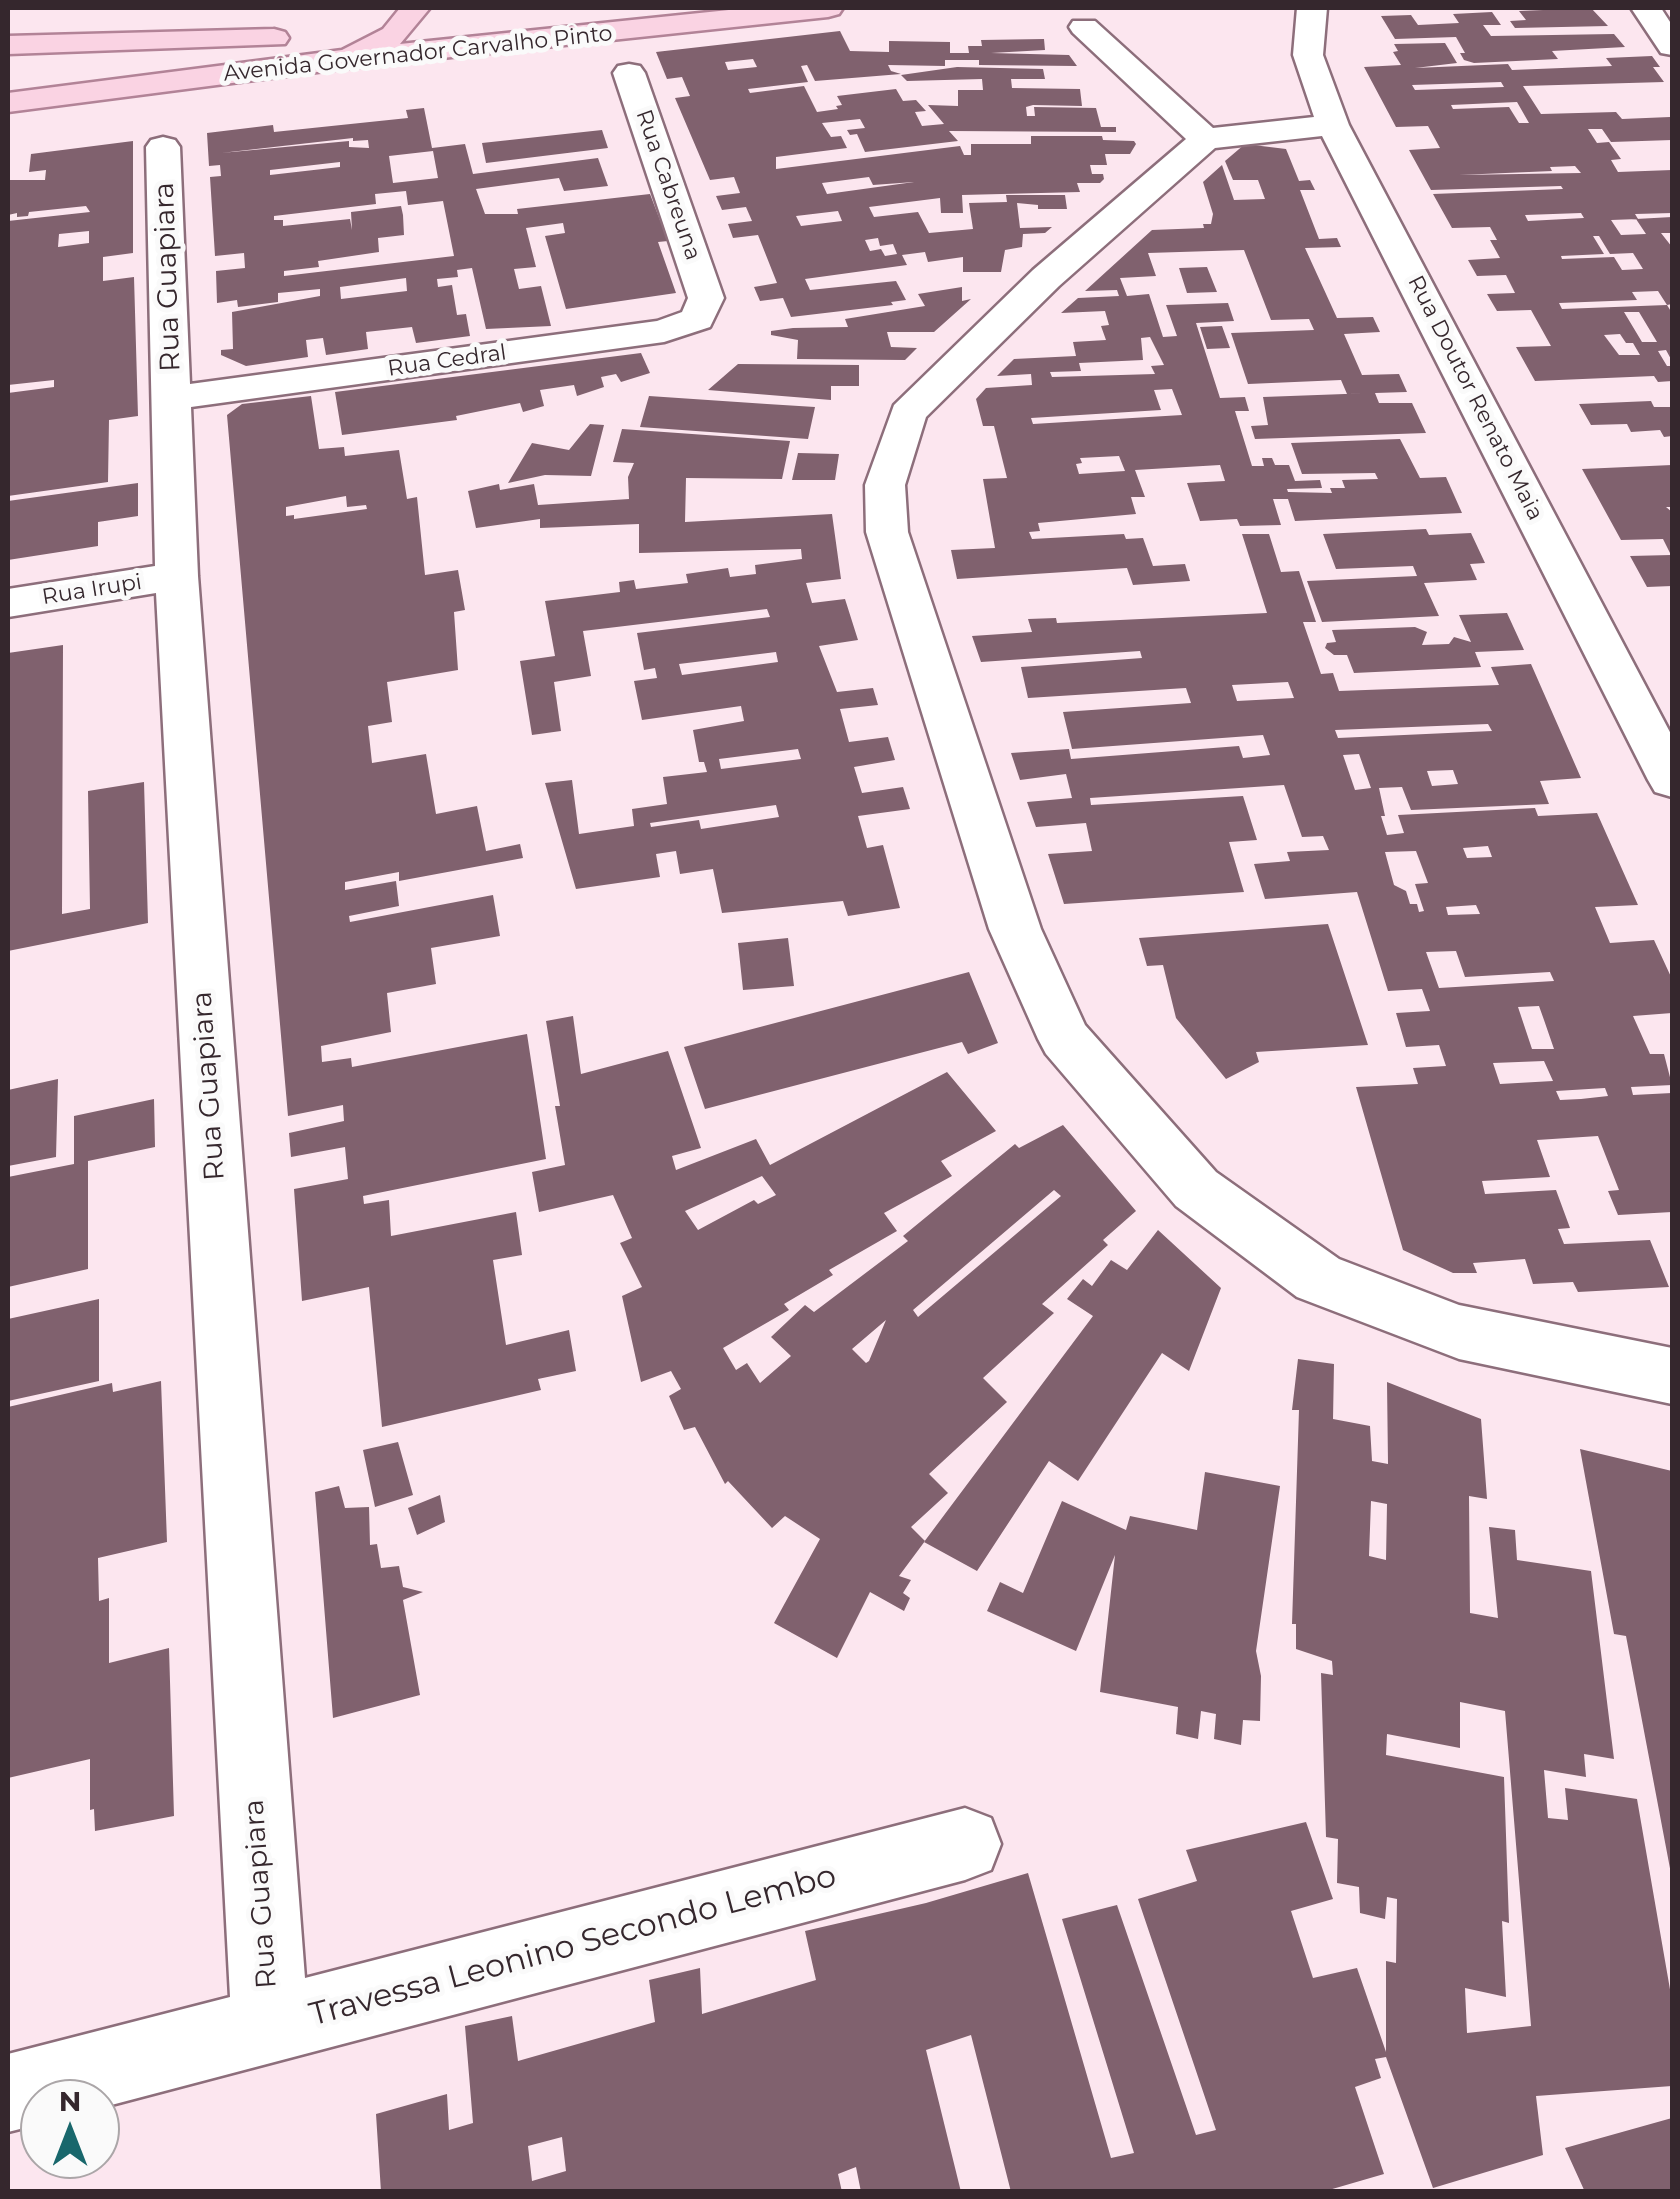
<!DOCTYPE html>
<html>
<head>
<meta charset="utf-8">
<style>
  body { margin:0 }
  #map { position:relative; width:1680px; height:2199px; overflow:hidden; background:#fce6ef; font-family:Montserrat,sans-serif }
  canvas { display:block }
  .frame { position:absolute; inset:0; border:10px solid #35272d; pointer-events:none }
  .north { position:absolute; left:20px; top:2079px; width:100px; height:100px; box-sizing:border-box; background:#fafafa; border:2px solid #aba6a8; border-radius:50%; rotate:0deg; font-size:28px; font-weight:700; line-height:40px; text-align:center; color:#35272d }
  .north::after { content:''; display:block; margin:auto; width:35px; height:45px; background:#19676c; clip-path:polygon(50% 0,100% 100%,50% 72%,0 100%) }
</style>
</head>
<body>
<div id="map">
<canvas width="1680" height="2199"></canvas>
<div class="frame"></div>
<div class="north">N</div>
</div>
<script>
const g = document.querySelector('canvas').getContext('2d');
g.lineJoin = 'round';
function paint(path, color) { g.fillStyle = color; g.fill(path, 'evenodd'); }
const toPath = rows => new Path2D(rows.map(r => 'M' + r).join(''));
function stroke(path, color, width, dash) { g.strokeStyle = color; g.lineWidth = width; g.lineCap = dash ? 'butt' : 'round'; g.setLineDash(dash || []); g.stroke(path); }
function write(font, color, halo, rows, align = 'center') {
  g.font = font + ' Montserrat,sans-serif'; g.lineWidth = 10; g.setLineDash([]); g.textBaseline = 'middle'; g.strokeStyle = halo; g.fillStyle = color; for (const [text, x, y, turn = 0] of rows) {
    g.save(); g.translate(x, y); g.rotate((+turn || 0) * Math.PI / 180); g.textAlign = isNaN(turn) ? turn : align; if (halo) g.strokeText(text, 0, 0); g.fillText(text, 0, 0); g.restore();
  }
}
const building = toPath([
  [1591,8,1608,26,1515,28,1510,21,1526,20,1519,11],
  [1492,12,1501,25,1483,25,1491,36,1614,34,1625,47,1552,51,1558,59,1474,63,1464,60,1460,53,1465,53,1456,37,1395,39,1381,16,1411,15,1418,25,1459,23,1453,14],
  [840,31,850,51,889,52,889,41,950,42,950,53,969,53,968,46,982,46,981,40,1044,39,1045,50,991,53,1069,55,1077,66,979,65,979,60,945,60,945,66,888,65,891,71,901,74,815,81,807,65,801,66,808,82,748,89,750,93,804,86,817,112,838,109,836,106,842,105,837,96,896,89,903,101,916,100,926,111,915,112,922,126,944,124,928,105,958,106,958,90,983,90,982,79,907,81,901,75,957,67,1043,69,1045,79,1011,79,1012,88,1080,89,1082,106,1033,105,1026,107,1027,116,1035,116,1034,107,1096,108,1101,127,1116,127,1116,132,949,131,958,141,865,152,857,134,850,135,847,130,865,128,860,119,822,123,831,137,841,136,847,148,776,157,776,169,960,146,964,155,971,155,971,144,1031,144,1031,136,1102,136,1103,140,1134,141,1136,144,1130,154,1105,154,1107,165,1090,165,1092,174,1103,174,1104,179,1100,183,1077,183,1080,192,962,195,963,213,941,213,940,198,869,207,874,217,918,212,929,233,973,229,969,203,1007,202,1006,195,1065,195,1067,209,1038,209,1038,205,1017,203,1020,228,1052,227,1045,233,1023,234,1022,247,1005,250,1001,272,963,272,963,257,928,262,925,252,902,255,907,265,805,279,810,290,896,281,906,300,891,302,893,305,791,317,783,298,760,301,754,287,777,283,758,235,733,238,728,224,752,221,746,207,722,210,716,196,740,193,734,177,710,180,675,98,690,96,682,77,667,79,656,52],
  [753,59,757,67,728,70,725,62],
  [869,177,873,185,914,182,827,194,822,183],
  [838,211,842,221,801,226,796,216],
  [878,238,880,246,893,244,897,254,885,256,881,249,870,251,865,240],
  [1445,43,1457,63,1415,68,1508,64,1512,70,1612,66,1606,58,1652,56,1660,67,1653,67,1664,82,1523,86,1541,114,1616,112,1622,119,1670,117,1672,121,1672,140,1611,142,1602,129,1588,129,1597,143,1609,142,1621,159,1611,160,1618,172,1672,170,1672,213,1635,214,1638,219,1611,220,1621,235,1646,234,1636,219,1672,217,1672,233,1661,233,1672,247,1672,304,1667,305,1658,291,1632,292,1637,300,1559,303,1562,309,1667,305,1672,313,1672,361,1666,350,1658,351,1667,366,1672,366,1672,381,1658,382,1654,376,1535,381,1516,347,1551,346,1531,310,1497,311,1487,294,1515,293,1506,275,1477,276,1468,260,1500,258,1490,240,1497,240,1490,227,1452,228,1433,194,1563,189,1561,186,1431,190,1409,150,1440,148,1428,126,1396,127,1364,67,1401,65,1393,52,1398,51,1394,44],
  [1501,82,1504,87,1415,90,1412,85],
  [1517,102,1529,123,1519,123,1509,107,1453,109,1451,105],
  [1575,166,1581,173,1459,175,1552,171,1550,167],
  [1581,213,1584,218,1528,221,1525,215],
  [1593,236,1599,236,1610,254,1633,253,1643,269,1622,270,1614,257,1562,259,1561,256,1604,254],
  [1624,312,1639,312,1657,342,1642,342],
  [1620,334,1626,343,1633,343,1640,355,1619,355,1604,335],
  [424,108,432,148,465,144,473,174,598,158,608,186,564,191,559,178,476,189,485,214,518,214,517,209,650,194,668,241,658,242,676,293,566,309,545,236,565,233,563,223,526,228,536,267,514,269,519,289,541,286,551,326,486,329,472,268,457,270,458,277,437,279,438,287,452,285,457,315,466,314,470,336,416,343,412,327,366,332,368,349,326,355,323,338,306,340,308,357,246,366,221,355,221,350,233,349,232,312,320,296,320,289,278,293,278,302,238,307,237,300,217,303,216,271,245,268,244,253,215,256,210,177,221,176,220,165,209,166,207,133,273,125,274,132,408,118,406,110],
  [353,138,353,141,368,140,369,148,349,147,349,141,221,153],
  [433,151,438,178,393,183,389,156],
  [340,162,340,167,270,175,270,170],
  [406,191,408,205,443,201,454,256,284,276,284,271,319,267,318,261,379,252,378,238,404,235,403,215,401,206,351,212,352,230,350,219,283,226,283,220,274,220,274,216,376,204,375,194],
  [406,278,407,291,341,299,340,287],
  [602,130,608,148,486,163,482,143],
  [133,141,133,253,103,257,103,281,134,277,138,416,109,420,108,482,8,496,8,393,54,387,54,380,8,385,8,221,90,212,86,206,29,212,28,216,17,217,17,213,8,215,8,180,45,180,46,170,29,172,31,154],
  [89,231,89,243,58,247,59,234],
  [1245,144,1286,149,1299,181,1310,180,1315,190,1300,190,1319,239,1337,238,1341,247,1305,248,1337,318,1373,317,1380,332,1344,334,1362,375,1399,374,1407,392,1375,393,1379,403,1412,403,1426,433,1255,439,1251,426,1268,425,1263,397,1372,393,1347,394,1341,380,1248,384,1231,333,1314,330,1309,319,1271,320,1244,250,1148,253,1156,276,1120,278,1127,296,1149,294,1163,337,1177,336,1166,305,1228,303,1234,321,1196,323,1220,398,1245,397,1249,411,1235,411,1252,466,1264,466,1262,458,1272,458,1275,465,1289,465,1295,481,1320,480,1322,488,1287,489,1288,492,1332,493,1330,488,1345,488,1342,480,1378,479,1375,473,1302,474,1291,443,1400,439,1420,478,1446,477,1462,513,1295,521,1288,499,1273,499,1281,525,1240,526,1237,519,1200,521,1187,483,1225,481,1220,465,1135,470,1145,497,1131,497,1136,514,1038,523,1040,531,1029,532,1032,539,1124,534,1126,539,1143,538,1153,566,1185,564,1190,581,1133,585,1127,568,957,579,951,550,995,548,983,479,1007,478,994,426,983,426,976,399,986,388,1032,385,1031,374,997,376,1014,359,1076,356,1073,342,1106,340,1101,326,1109,325,1105,311,1061,313,1078,298,1119,296,1117,290,1085,291,1152,230,1204,228,1203,224,1211,224,1213,214,1203,182,1222,165,1234,200,1265,199,1258,180,1233,180,1225,161],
  [1150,337,1164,365,1151,366,1155,374,1052,377,1050,372,1081,371,1079,363,1143,360,1141,338],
  [1172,389,1182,415,1033,424,1031,418,1161,410,1154,390],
  [1119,456,1125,471,1079,474,1076,464,1082,463,1080,458],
  [1207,267,1217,292,1187,293,1179,268],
  [962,287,962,301,971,299,934,332,887,332,891,347,917,348,905,360,797,359,798,340,771,335,771,331,793,328,848,327,845,319,925,306,918,294],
  [1222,326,1230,348,1207,349,1200,327],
  [641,353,650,373,621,382,616,374,601,377,604,387,577,396,574,385,540,390,544,406,523,412,520,403,456,416,457,420,342,435,335,392],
  [738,364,859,365,859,386,831,386,831,400,708,390],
  [311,396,319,449,344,447,345,456,399,450,407,499,417,497,425,575,458,570,465,610,454,612,458,670,387,682,392,722,368,726,372,763,426,754,436,814,477,806,486,851,520,844,523,858,399,881,399,872,345,882,345,890,396,881,399,906,349,916,350,922,493,895,500,936,431,948,436,984,387,993,391,1032,321,1046,322,1062,351,1058,352,1067,527,1034,546,1159,363,1196,364,1204,389,1200,391,1236,516,1212,522,1255,493,1260,506,1345,569,1330,576,1371,538,1379,541,1390,382,1427,369,1287,302,1301,294,1189,348,1179,345,1147,291,1157,289,1133,344,1121,343,1105,288,1116,227,415,242,404],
  [346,496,347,507,366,505,367,509,294,519,294,515,286,516,286,507],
  [649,396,767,404,815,407,808,439,640,427],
  [1651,401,1654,407,1672,407,1672,436,1664,437,1660,430,1631,432,1627,424,1591,425,1579,404],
  [590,424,604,425,591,476,545,475,508,483,532,443,569,450],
  [622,429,790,441,782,479,686,478,685,522,832,514,841,579,806,583,812,603,845,599,858,640,819,646,837,692,873,688,878,705,840,709,849,742,888,737,895,760,854,767,862,793,903,787,910,809,858,816,867,848,883,845,900,908,848,916,843,901,722,913,713,869,680,874,676,851,656,854,660,877,576,889,545,783,572,780,579,834,634,826,632,809,667,804,663,777,707,772,704,762,699,762,693,730,744,721,741,706,642,720,634,681,657,678,655,668,644,670,637,633,770,617,767,609,583,631,591,676,554,682,561,731,532,735,520,661,555,656,545,601,620,592,619,582,634,580,636,589,688,583,686,574,728,568,730,577,756,574,755,565,802,559,801,549,639,553,639,524,540,528,540,519,476,528,468,491,499,484,500,490,534,484,538,505,629,499,628,477,634,463,613,462],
  [776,652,778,662,682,675,679,664],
  [798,749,801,759,721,769,719,759],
  [776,805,779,817,701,829,699,820,651,827,650,823],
  [798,453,839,454,835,480,792,480],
  [1672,465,1672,507,1666,507,1672,512,1672,586,1647,587,1630,556,1671,555,1663,539,1621,540,1582,469],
  [138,483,138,516,98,522,98,546,8,560,8,501],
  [1426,529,1429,535,1471,533,1485,563,1470,564,1477,580,1424,583,1439,616,1322,622,1307,581,1417,576,1413,566,1336,569,1323,534],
  [1242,534,1269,534,1281,572,1299,571,1316,622,1303,622,1321,674,1333,673,1339,691,1499,685,1491,667,1531,664,1581,778,1540,781,1549,804,1411,810,1402,787,1379,788,1385,816,1381,816,1387,835,1404,833,1398,815,1535,808,1538,816,1597,813,1638,905,1595,907,1610,943,1654,940,1672,979,1672,1013,1633,1016,1650,1054,1664,1054,1672,1085,1631,1087,1633,1095,1672,1093,1672,1212,1618,1215,1608,1191,1619,1190,1598,1136,1537,1140,1550,1177,1482,1181,1485,1194,1556,1190,1570,1228,1558,1229,1564,1244,1650,1240,1669,1287,1578,1292,1573,1282,1533,1284,1525,1259,1473,1263,1477,1273,1453,1273,1403,1250,1356,1087,1418,1084,1413,1068,1446,1066,1439,1045,1406,1047,1396,1013,1430,1011,1422,989,1388,991,1357,892,1265,899,1254,864,1290,861,1287,852,1329,850,1323,836,1302,837,1284,785,1090,798,1091,805,1243,796,1257,840,1229,842,1244,892,1064,904,1048,854,1092,851,1086,823,1036,827,1027,802,1072,798,1066,774,1020,780,1011,753,1069,749,1071,759,1239,746,1243,758,1270,755,1263,735,1072,749,1063,712,1191,703,1186,688,1028,698,1021,667,1142,658,1140,651,981,662,972,636,1032,632,1028,619,1056,618,1057,623,1267,613],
  [1288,682,1294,698,1237,701,1232,685],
  [1488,724,1492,731,1338,738,1335,730],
  [1359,754,1371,788,1355,790,1343,755],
  [1453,770,1458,784,1432,786,1427,771],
  [1488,846,1492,857,1467,858,1463,848],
  [1416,851,1428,883,1415,884,1424,911,1419,912,1417,904,1410,904,1406,891,1394,885,1385,852],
  [1476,905,1480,914,1448,915,1446,907],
  [1456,951,1465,977,1550,972,1554,981,1439,988,1426,952],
  [1539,1006,1544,1020,1554,1049,1532,1049,1518,1007],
  [1544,1061,1553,1081,1500,1084,1493,1063],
  [1605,1088,1608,1096,1581,1099,1560,1100,1556,1091],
  [1507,613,1524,650,1475,652,1481,667,1354,673,1347,655,1334,655,1325,648,1327,643,1336,642,1332,630,1415,627,1427,632,1422,645,1449,644,1454,637,1471,642,1459,615],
  [63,645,62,914,90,909,88,791,144,782,148,923,8,951,8,653],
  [1328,924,1368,1045,1256,1052,1259,1062,1226,1079,1176,1018,1163,965,1147,966,1139,938],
  [788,938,794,986,743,990,738,943],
  [969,972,998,1043,968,1054,962,1042,705,1109,684,1047],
  [573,1016,581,1074,668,1051,701,1148,672,1156,676,1170,756,1139,770,1165,947,1072,996,1131,941,1161,952,1176,884,1213,897,1231,829,1270,833,1275,784,1304,789,1310,723,1348,736,1370,747,1363,760,1383,791,1356,771,1337,805,1305,814,1312,908,1241,903,1236,1015,1144,1019,1148,1063,1125,1136,1211,1103,1240,1108,1245,1042,1304,1054,1313,983,1378,1007,1402,929,1474,948,1493,911,1527,925,1541,899,1576,911,1580,903,1593,910,1598,904,1611,870,1592,837,1658,774,1623,820,1539,785,1516,772,1528,728,1481,725,1484,695,1427,684,1430,669,1396,681,1389,671,1371,641,1382,622,1296,642,1287,620,1243,632,1238,613,1195,539,1212,532,1172,565,1165,555,1106,560,1106,546,1021],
  [762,1176,776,1195,758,1204,754,1200,698,1230,685,1211],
  [1054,1190,1061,1196,918,1317,913,1310],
  [886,1320,869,1361,866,1363,852,1349],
  [58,1079,56,1157,8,1166,8,1090],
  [154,1099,155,1147,88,1161,88,1269,8,1287,8,1177,74,1164,74,1116],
  [1158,1230,1221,1288,1189,1371,1162,1353,1078,1481,1049,1461,977,1571,924,1542,1093,1316,1067,1299,1083,1279,1092,1286,1111,1260,1127,1270],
  [99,1299,99,1381,8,1401,8,1319],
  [1298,1359,1334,1364,1333,1419,1370,1426,1372,1461,1388,1464,1387,1382,1481,1419,1487,1499,1469,1496,1470,1613,1498,1618,1489,1527,1515,1530,1517,1560,1591,1571,1614,1759,1584,1754,1586,1777,1544,1770,1548,1818,1568,1820,1565,1788,1637,1799,1672,2001,1672,2086,1536,2096,1543,2155,1433,2188,1386,2057,1375,2059,1381,2078,1355,2087,1384,2174,1322,2192,1011,2192,971,2035,926,2050,961,2192,861,2192,856,2167,838,2174,842,2192,381,2192,376,2114,447,2094,449,2130,473,2123,465,2026,512,2016,518,2061,655,2022,649,1980,700,1968,702,2014,816,1980,805,1931,926,1903,1028,1873,1111,2158,1134,2153,1062,1919,1117,1905,1196,2135,1216,2130,1138,1899,1197,1881,1186,1850,1306,1822,1333,1899,1291,1911,1313,1978,1357,1968,1386,2052,1386,1961,1396,1963,1397,1899,1387,1897,1385,1919,1360,1913,1359,1887,1337,1883,1338,1839,1326,1837,1321,1673,1333,1675,1332,1661,1296,1649,1296,1624,1292,1624,1299,1410,1292,1410],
  [1371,1501,1387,1504,1386,1560,1369,1556],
  [1460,1702,1505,1711,1531,2026,1467,2033,1465,1988,1506,1997,1502,1921,1509,1923,1504,1777,1386,1755,1387,1734,1460,1748],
  [562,2137,566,2171,532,2181,528,2146],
  [161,1381,167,1542,98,1558,99,1601,109,1598,109,1663,169,1648,174,1816,95,1831,94,1809,90,1810,90,1759,8,1778,8,1407,112,1383,113,1392],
  [398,1442,413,1495,375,1507,363,1450],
  [1580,1449,1672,1471,1672,1879,1626,1636,1614,1634],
  [1205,1472,1280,1486,1256,1651,1261,1676,1260,1721,1243,1720,1241,1745,1214,1739,1216,1714,1201,1711,1198,1739,1176,1734,1178,1707,1100,1692,1115,1555,1076,1651,987,1611,1000,1582,1023,1593,1062,1501,1126,1530,1130,1516,1197,1530],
  [339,1486,345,1508,369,1507,370,1545,377,1544,381,1568,399,1566,403,1587,423,1592,403,1600,420,1695,333,1718,315,1492],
  [440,1495,445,1522,417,1535,408,1508],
  [1672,2118,1672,2192,1585,2192,1565,2148]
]);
const minor = toPath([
  [1297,8,1327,8,1323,55,1349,125,1672,736,1672,797,1655,792,1648,780,1322,136,1215,148,1059,286,926,417,905,485,908,532,1041,929,1085,1025,1216,1172,1339,1259,1459,1305,1672,1348,1672,1404,1459,1359,1297,1297,1176,1206,1046,1054,1038,1039,989,929,866,532,865,485,894,405,1033,270,1186,139,1073,33,1069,27,1073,21,1095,21,1213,128,1314,117,1293,55,1297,8],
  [1631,8,1661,8,1672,25,1672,55,1661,53,1631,8],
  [629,64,640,66,645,73,724,298,710,327,664,342,191,407,198,576,305,1978,965,1808,991,1818,1001,1844,991,1870,965,1880,100,2108,100,2099,40,2099,40,2124,8,2132,8,2054,230,1997,156,593,8,617,8,589,155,566,146,147,151,140,163,137,175,140,180,147,190,384,657,321,682,312,688,298,613,73,618,66,629,64]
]);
const primary = toPath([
  [400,8,430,8,400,44,748,8,843,8,839,14,828,17,348,68,8,112,8,93,342,50,383,29,400,8],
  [274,29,285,32,289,38,285,44,8,54,8,36,274,29]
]);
const farStreetnames = [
  ["Avenida Governador Carvalho Pinto",418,54,-6],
  ["Rua Cabreuna",668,185,71],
  ["Rua Cedral",447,361,-8],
  ["Rua Doutor Renato Maia",1475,398,63],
  ["Rua Irupi",92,590,-9]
];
const streetNames = [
  ["Rua Guapiara",168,277,-92],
  ["Rua Guapiara",209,1086,-94],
  ["Rua Guapiara",261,1894,-94]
];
const nearStreetnames = [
  ["Travessa Leonino Secondo Lembo",573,1946,-15]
];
paint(building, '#80616e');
stroke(minor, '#8d6e7b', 5);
stroke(primary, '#b28397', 5);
paint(minor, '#fff');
paint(primary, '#fad3e3');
write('22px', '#35272d', '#fafafa', farStreetnames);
write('28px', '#35272d', '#fafafa', streetNames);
write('32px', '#35272d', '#fafafa', nearStreetnames);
</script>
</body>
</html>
